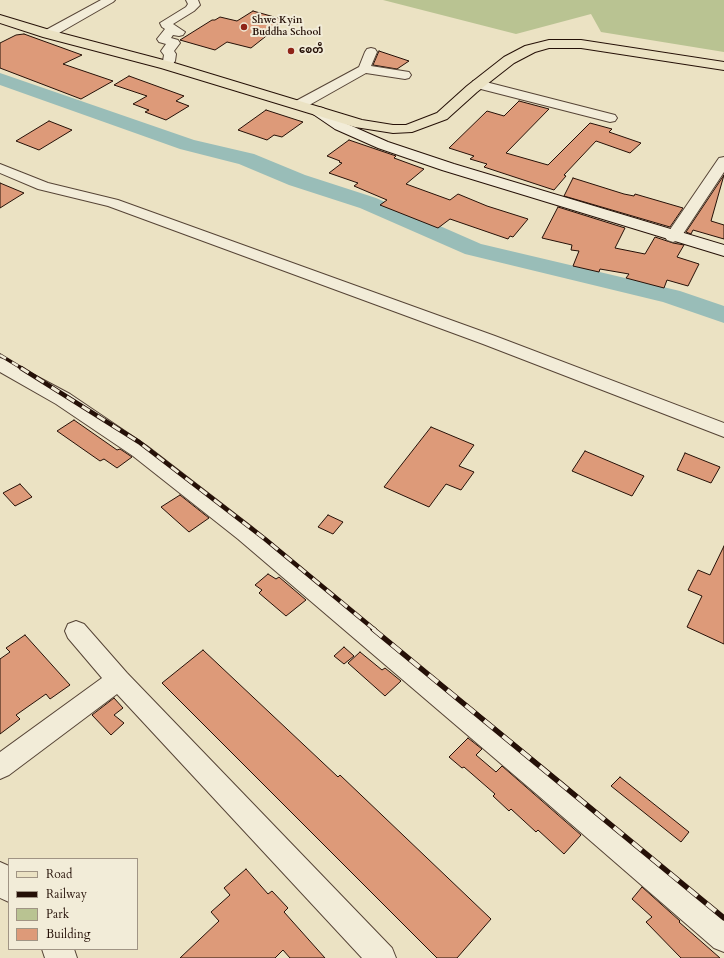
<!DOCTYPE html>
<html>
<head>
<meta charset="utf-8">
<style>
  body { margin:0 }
  #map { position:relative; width:724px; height:958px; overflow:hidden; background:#ebe2c3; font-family:Cardo,serif }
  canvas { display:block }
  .legend { position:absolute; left:8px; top:858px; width:130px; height:92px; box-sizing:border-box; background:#f2ecd8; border:1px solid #a09484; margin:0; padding:5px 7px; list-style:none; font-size:12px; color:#251007 }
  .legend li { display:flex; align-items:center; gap:8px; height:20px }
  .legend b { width:20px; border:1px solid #a09484 }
</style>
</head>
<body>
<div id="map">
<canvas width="724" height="958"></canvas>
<ul class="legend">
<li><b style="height:5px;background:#ebe2c3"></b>Road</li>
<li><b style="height:5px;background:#251007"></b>Railway</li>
<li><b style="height:11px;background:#b9c392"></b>Park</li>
<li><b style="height:11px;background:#dd9a79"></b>Building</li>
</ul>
</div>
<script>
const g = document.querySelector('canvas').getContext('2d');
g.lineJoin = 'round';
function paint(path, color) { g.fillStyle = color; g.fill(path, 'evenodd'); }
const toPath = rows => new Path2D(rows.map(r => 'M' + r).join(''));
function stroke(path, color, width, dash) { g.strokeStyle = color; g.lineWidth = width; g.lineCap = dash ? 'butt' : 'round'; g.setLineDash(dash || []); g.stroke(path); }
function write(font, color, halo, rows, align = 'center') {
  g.font = font + ' Cardo,"Noto Sans Myanmar",serif'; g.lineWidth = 4; g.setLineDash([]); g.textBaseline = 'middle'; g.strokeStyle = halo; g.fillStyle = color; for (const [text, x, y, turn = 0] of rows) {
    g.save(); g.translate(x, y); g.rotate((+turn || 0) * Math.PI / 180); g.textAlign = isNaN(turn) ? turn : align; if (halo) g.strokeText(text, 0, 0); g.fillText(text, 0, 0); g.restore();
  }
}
const green = toPath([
  [383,0,724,0,724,52,601,32,591,14,516,34]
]);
const river = toPath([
  [0,73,194,140,254,154,305,175,376,198,481,244,680,291,724,306,724,323,663,302,465,254,360,208,289,185,239,164,180,149,0,85,0,73]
]);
const building = toPath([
  [253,11,285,20,266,32,270,33,251,48,227,42,215,50,180,40,212,20,215,20,220,17,237,21,253,11],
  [24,34,82,55,63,64,113,81,81,99,0,68,0,43,16,35,24,34],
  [379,51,409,61,397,69,373,65,379,51],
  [129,76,184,96,176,101,189,106,166,120,145,112,149,110,133,104,147,96,114,85,129,76],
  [519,101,549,109,506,153,548,165,590,123,612,129,609,132,641,143,630,153,596,141,564,175,566,176,554,190,484,167,487,164,470,159,474,156,449,148,487,111,504,116,519,101],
  [266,110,303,122,282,137,274,135,267,140,238,130,266,110],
  [49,121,72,130,39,150,16,141,49,121],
  [349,140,396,156,394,158,424,169,406,184,450,200,458,194,487,206,528,219,513,237,510,236,508,239,450,219,438,228,380,205,387,200,354,186,358,183,329,173,342,163,339,162,340,161,327,156,349,140],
  [724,175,711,221,724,225,724,239,693,230,691,234,686,232,724,175],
  [573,178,624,194,634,196,635,194,683,208,670,227,564,196,573,178],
  [0,183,24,193,0,208,0,183],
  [558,207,625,228,615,248,645,254,655,237,673,243,684,245,677,257,699,264,688,286,667,280,664,288,626,278,629,274,600,269,599,272,573,266,579,251,571,250,572,245,542,238,558,207],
  [74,420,117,450,120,449,132,457,117,468,104,459,100,461,57,431,74,420],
  [431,427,474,445,459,466,474,472,461,490,446,484,429,507,384,487,431,427],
  [585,451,644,476,632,496,572,471,585,451],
  [685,453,720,467,711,483,677,470,685,453],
  [20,484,32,497,15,506,3,493,20,484],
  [180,495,209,518,189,532,161,507,180,495],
  [328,515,343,522,333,534,318,527,328,515],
  [724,546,724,644,687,627,702,596,688,590,698,570,710,575,724,546],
  [268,574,276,579,279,577,306,600,286,616,259,593,262,590,255,585,268,574],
  [25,635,70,685,50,699,46,694,16,715,20,719,0,734,0,659,10,652,6,648,25,635],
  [344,647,354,656,344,664,334,656,344,647],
  [203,650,338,777,340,775,491,919,457,958,437,958,162,683,203,650],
  [360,652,382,670,385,668,401,681,385,696,348,663,360,652],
  [114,698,123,708,114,715,124,723,111,735,92,715,114,698],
  [468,738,482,749,476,755,496,772,502,766,581,835,564,854,538,830,536,832,511,809,509,811,493,796,495,794,464,767,462,768,449,757,468,738],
  [620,777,689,832,681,842,611,786,620,777],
  [246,869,268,894,272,891,288,908,284,912,325,958,290,958,283,950,275,958,180,958,219,921,211,912,230,895,224,888,246,869],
  [642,887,680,921,679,922,720,958,681,958,646,922,652,917,632,899,642,887]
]);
const street = toPath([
  [101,0,115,0,113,2,52,37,44,37,42,34,44,31,101,0],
  [186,0,198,0,200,5,194,11,173,24,185,32,183,35,179,36,173,35,171,38,178,40,180,43,174,51,176,54,175,61,170,68,162,68,160,65,163,61,164,55,161,51,166,44,159,42,157,39,165,29,162,27,160,23,186,7,188,4,186,0],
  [371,48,375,49,377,52,371,66,409,72,411,75,409,78,405,79,366,73,304,108,294,108,292,105,294,102,359,67,365,52,367,49,371,48],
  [478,80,615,115,617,118,615,121,610,122,473,87,472,84,473,81,478,80],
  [724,157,724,172,681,237,679,240,673,242,667,240,665,237,719,158,724,157],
  [0,164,48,183,118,200,495,336,724,423,724,437,483,344,108,206,38,189,0,173,0,164],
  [0,358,6,360,70,394,147,446,252,527,356,614,558,779,724,919,724,952,714,948,540,797,238,539,133,456,56,404,0,372,0,358],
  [76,621,84,624,127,673,392,948,396,958,362,958,117,694,9,775,0,779,0,752,102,678,68,638,65,631,68,624,76,621],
  [0,862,9,866,9,902,0,898,0,862],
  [42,949,74,949,77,958,45,958,42,949]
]);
const secondary = toPath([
  [318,107,323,108,345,123,388,142,454,164,724,245,724,256,442,170,378,148,335,129,313,114,311,111,313,108,318,107]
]);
const primary = toPath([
  [0,15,53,31,171,62,362,120,393,125,406,125,437,113,467,86,504,57,525,46,549,40,581,40,724,62,724,70,581,48,549,48,535,52,514,63,477,92,447,119,412,132,393,133,355,127,161,68,43,37,0,23,0,15]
]);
const railFar2 = toPath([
  [0,355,23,369]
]);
const railFar1 = toPath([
  [21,368,139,442,265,539,375,630]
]);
const rail = toPath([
  [373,629,724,918]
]);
const markers = [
  [244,27,4,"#8f2418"],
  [291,51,4,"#8f2418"]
];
const farPoinames = [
  ["Shwe Kyin",252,21],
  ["Buddha School",252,33],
  ["စေတီ",299,51]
];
paint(green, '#b9c392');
paint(river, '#99bdb8');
paint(building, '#dd9a79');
stroke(building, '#251007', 1);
stroke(street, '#564436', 2);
stroke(secondary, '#251007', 2);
stroke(primary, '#251007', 2);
paint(street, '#f2ecd8');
paint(secondary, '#f2ecd8');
paint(primary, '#ebe2c3');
stroke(railFar2, '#251007', 3.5);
stroke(railFar1, '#251007', 4.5);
stroke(rail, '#251007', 5.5);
stroke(railFar2, '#f2ecd8', 2.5, [7]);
stroke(railFar1, '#f2ecd8', 3, [9]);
stroke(rail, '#f2ecd8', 4, [12]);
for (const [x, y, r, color] of markers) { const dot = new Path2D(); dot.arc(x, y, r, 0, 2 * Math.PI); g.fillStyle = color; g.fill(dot); stroke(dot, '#f2ecd8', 1.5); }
write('bold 10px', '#251007', '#f2ecd8', farPoinames, 'left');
</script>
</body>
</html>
